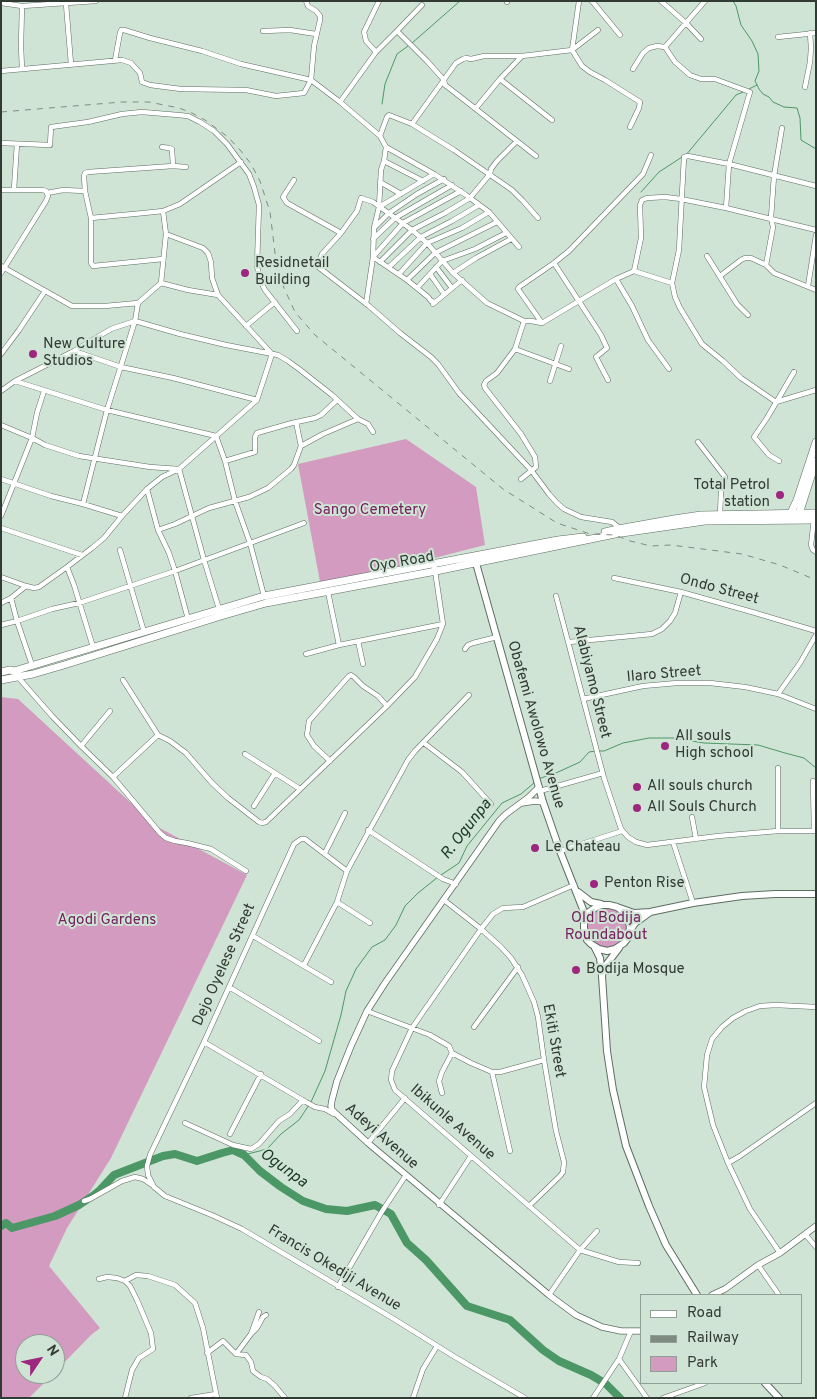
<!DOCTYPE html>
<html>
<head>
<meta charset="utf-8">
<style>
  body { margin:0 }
  #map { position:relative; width:817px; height:1399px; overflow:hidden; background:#d0e4d5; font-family:Overpass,sans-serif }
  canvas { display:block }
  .frame { position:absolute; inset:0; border:2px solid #323a34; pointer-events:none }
  .legend { position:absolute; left:640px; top:1294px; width:162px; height:90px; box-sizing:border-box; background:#d0e4d5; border:1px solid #91a095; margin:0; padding:6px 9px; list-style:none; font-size:15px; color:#323a34 }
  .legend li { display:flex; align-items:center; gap:10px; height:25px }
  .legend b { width:25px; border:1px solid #91a095 }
  .north { position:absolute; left:15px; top:1334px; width:50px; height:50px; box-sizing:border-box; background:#d0e4d5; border:1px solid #91a095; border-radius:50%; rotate:56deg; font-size:14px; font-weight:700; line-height:20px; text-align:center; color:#323a34 }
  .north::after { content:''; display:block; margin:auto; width:18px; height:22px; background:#9d267f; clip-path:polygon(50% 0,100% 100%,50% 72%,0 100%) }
</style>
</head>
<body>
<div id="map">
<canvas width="817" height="1399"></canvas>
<div class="frame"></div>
<ul class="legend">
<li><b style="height:6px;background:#fff"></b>Road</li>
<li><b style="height:6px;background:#7d8b80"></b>Railway</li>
<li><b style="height:14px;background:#d29bbf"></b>Park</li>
</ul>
<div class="north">N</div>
</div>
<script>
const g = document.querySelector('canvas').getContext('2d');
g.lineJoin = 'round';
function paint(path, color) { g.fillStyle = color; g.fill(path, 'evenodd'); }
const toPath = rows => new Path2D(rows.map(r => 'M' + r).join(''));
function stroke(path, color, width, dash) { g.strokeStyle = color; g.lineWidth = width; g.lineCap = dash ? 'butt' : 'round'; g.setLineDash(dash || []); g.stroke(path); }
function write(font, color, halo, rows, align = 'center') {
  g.font = font + ' Overpass,sans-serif'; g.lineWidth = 4; g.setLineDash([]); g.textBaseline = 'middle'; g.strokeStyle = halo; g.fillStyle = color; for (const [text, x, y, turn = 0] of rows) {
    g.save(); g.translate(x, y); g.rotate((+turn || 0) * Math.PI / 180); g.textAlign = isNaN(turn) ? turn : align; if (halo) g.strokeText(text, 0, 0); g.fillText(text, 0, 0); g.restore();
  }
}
const green = toPath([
  [406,439,476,487,485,545,321,587,298,464],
  [1,697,18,699,156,826,247,875,111,1158,67,1228,49,1266,100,1328,91,1335,55,1372,55,1344,25,1344,25,1374,53,1374,29,1398,1,1398],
  '586 928a20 20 0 1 1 40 0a20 20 0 1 1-40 0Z'
]);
const stream = toPath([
  [733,1,736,6,741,25,752,41,758,54,759,71,755,81,759,89,763,94,769,97,773,102,784,107,797,108,800,118,801,140,816,149],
  [411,44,460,1],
  [749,89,757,85],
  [382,104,385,84,397,54,408,46],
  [686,155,736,95,743,92],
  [641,192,659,172,682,157],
  [600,751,604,751,623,743,649,738,673,738,704,743,758,745,785,753,804,758,816,768],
  [538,779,556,773,580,762,589,752,596,751],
  [441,875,459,863,467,846,502,803,521,794,535,782],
  [311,1102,325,1071,341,1015,346,991,356,969,372,947,385,940,396,925,405,906,418,893,438,877],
  [244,1155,267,1149,281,1134,299,1120,309,1105]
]);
const river = toPath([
  [1,1226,6,1223,12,1228,55,1216,79,1205,94,1195,100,1190,114,1175,163,1156,175,1154,197,1161,222,1153,233,1150,244,1155,260,1171,281,1187,303,1201,326,1209,347,1211,375,1205,391,1214,407,1243,426,1260,467,1306,510,1320,543,1350,559,1361,591,1375,606,1384,620,1398]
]);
const minor = toPath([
  [507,1,507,2],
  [579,1,572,50,582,66,590,72,605,80,640,102,639,108,630,127],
  [592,1,620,35],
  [661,1,686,23,701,39],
  [1,3,22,6,96,1],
  [66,4,71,64],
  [263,31,290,30,316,34],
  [397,31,427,61,444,80,445,85,449,88,536,156],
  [778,37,816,33],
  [665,47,675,62,690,75,701,79,715,79,750,92,729,164,726,208],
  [665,47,705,1],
  [376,52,366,41,364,32,379,1],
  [115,60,120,33,121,30,124,30,150,38,202,51,241,64,311,80,340,102,380,136,386,147,384,161,381,170,379,207,374,228,373,257,366,304],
  [22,69,21,46,22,6],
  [633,69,643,53,649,48,657,46,665,47],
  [1,71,122,60,131,63,140,73,142,82,150,85,181,89,246,90,276,96,304,93,311,80,314,46,320,20,320,16,316,11,308,6,306,1],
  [500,79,552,120],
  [805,87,810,62,811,48,810,33],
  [340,102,376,52,397,31,422,5],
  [476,108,500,79,522,56],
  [412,124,456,63,463,59,466,58,471,59,484,56,522,56,572,50,598,30],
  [380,136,387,117,389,115,412,124,454,150,512,190,523,201,538,218],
  [1,143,50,145,51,127,88,122,122,114,142,112,178,115,188,116,200,122,214,131,227,144,249,174,254,187,259,205,257,266,260,280,265,290,297,331],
  [162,147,169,148,172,149,173,166],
  [386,147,434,174,466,195,489,212,519,247],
  [384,161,423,181],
  [294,180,283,197,287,203,341,233],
  [380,182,401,194],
  [816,186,729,164,688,156,684,157,679,250,672,283,675,297,680,308,702,344,723,361,741,378,776,402,816,390],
  [14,189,17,144],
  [1,190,43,190,46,191,48,196,46,201,1,273],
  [47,193,63,190,85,191],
  [379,207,434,174],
  [91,218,144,213,163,211,180,204,241,162],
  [375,227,389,213,417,194,444,179],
  [373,239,395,218,452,185],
  [707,256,737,304,748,315],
  [163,259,93,266,91,263,91,218,85,191,84,176,85,173,88,172,173,166,186,167],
  [380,262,412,230,445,213,470,198,490,174,491,169,497,161,516,142],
  [554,263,601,335,607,348,596,357,608,380],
  [766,265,773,227,771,218,774,176,782,128],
  [1,266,72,306,105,306,138,303],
  [389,267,421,237,452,221,479,205],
  [436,267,452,288],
  [634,271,641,238,640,205,642,200,647,198,665,197,681,199,726,208,816,230],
  [453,273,476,258,511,239],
  [399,274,427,243,462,228,489,212],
  [430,274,444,294],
  [720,276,741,260,745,258,751,258,766,265,774,273,816,290],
  [616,279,632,306,648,340,669,369],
  [407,280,435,253,497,222],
  [161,283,188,290,218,295],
  [808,286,816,235],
  [417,288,442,261,475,249,506,233],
  [435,302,431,301,428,297,407,280,373,257,403,223,461,191],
  [433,304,462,280],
  [542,323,518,289,519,287,554,263,569,251,643,174,651,155],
  [246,326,275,302],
  [515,349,569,369],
  [74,351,121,367,173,378,257,400],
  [1,354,19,330,45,291],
  [15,381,107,410,216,436,225,461,235,501,250,543,264,596],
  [550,381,561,346],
  [1,391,15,381,74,351,111,329,135,321,180,334,226,345,278,355,288,361,299,369,332,395,358,419,368,424,373,432],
  [296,422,301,446],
  [1,425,32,438,45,445,79,456,150,467,179,469,204,560,219,609],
  [698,442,725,477,721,492,720,514],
  [225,461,255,452,255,437,257,433,292,423,315,418,321,415,337,400],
  [779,461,769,455,754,437,767,418,794,372],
  [1,479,51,496,83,504,122,516],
  [521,479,536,467,535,457,521,434,485,388,484,385,486,381,497,373,515,349,524,321],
  [147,489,158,530,169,553,175,571,188,619],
  [83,504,107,410,135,321,138,303,161,283,166,234,163,211],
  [1,516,32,438,37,413,44,391],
  [814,519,811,545,813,550,816,552],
  [1,528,82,555],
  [158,530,175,524,209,508,249,497,268,488,291,469,294,465,301,446,323,434,358,419],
  [618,531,617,526,612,522,581,517,564,509,557,503,549,494,531,470,459,393,438,364,431,357,400,333,369,306,317,266,322,254,341,233,357,211,361,198,373,202,412,230,427,243,453,273,487,303,524,321,531,321,542,323,616,279,634,271,672,283],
  [120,550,144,632],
  [67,567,74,585,93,647],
  [1,577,26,586],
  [614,578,681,592,752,612,816,631],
  [328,592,339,645],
  [556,596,604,778,621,829,628,837,636,842,647,845,718,836,778,831,816,831],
  [11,598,17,621,32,665],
  [1,603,11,598,26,586,34,588,39,587,67,567,92,548,104,538,122,516,147,489,162,477,179,469,257,400,272,354,218,295,212,278,211,262,208,253,203,248,166,234],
  [1,625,17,621,52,609,79,603,175,571,304,523],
  [358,641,363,664],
  [569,642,652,634,662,629,670,621,675,613,681,592],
  [465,649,468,645,473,643,497,637],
  [306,654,339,645,443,624],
  [17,676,52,716,81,746,113,777,160,833,166,838,175,841,187,843,211,849,246,871],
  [123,680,158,735,170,741,186,753,212,783,228,798,259,822,262,823,266,822,387,706,415,677,437,639,443,624,434,564],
  [778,694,800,663,816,635],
  [583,699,643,686,677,683,710,683,745,687,778,694,816,709],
  [424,743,462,772,491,804],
  [81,746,110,711],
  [245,754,300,789],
  [330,761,314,746,307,735,309,721,349,676,351,675,354,677,363,686,378,696,387,706],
  [778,768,778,831],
  [113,777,158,735],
  [813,781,814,831],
  [540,791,603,773],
  [254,806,275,773],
  [692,817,696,839],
  [368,830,443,879,456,884],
  [673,842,693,903],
  [560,851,622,831],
  [325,853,345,813],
  [347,871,305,839,301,839,294,844,204,1042,150,1155,147,1166,148,1175,154,1187,165,1196,214,1216,242,1229,394,1319,455,1357,525,1398],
  [574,885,523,907,503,908,493,914,481,929,412,1028,392,1071,391,1080,395,1090,580,1250,619,1262,638,1263],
  [444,900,481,929,501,947,511,958,522,975,534,1002,538,1017,544,1060,556,1131,564,1162,563,1172,560,1176,529,1206],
  [337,902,370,923],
  [253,936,331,982],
  [304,965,337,902,347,871,408,760,415,751,469,695],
  [229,987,319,1041],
  [367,1011,430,1035,449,1046,452,1053,471,1063,492,1072,500,1072,544,1060],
  [474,1027,518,967],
  [204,1042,306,1102,315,1107,325,1109,334,1114],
  [492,1072,510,1151],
  [442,1093,439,1081,442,1072,452,1053],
  [185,1123,233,1145,251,1149,259,1144,279,1121,290,1114,303,1100],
  [230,1134,261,1074],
  [368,1143,405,1098],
  [728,1163,740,1156,816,1103],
  [84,1201,90,1199,122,1181,135,1177,143,1179,152,1185],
  [439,1205,471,1156],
  [805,1234,816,1247],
  [780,1253,750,1209,728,1163,713,1125,704,1087,707,1055,712,1039,722,1027,733,1018,746,1011,760,1006,776,1005,816,1007],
  [758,1265,779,1295],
  [99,1279,107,1277,117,1278,125,1281,130,1286,137,1300,151,1333,153,1349,139,1358,132,1370,125,1398],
  [125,1281,136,1275,148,1276,175,1285,195,1303,203,1328,217,1398],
  [338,1287,381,1213,406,1175],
  [549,1295,580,1250,597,1231],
  [252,1333,257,1328,263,1317,266,1315],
  [207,1353,223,1341,236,1354,246,1355,251,1362,253,1371,261,1377,267,1379,275,1386,285,1398],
  [236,1354,251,1334,259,1312],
  [619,1359,647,1398],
  [191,1398,216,1394],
  [413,1398,423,1369,437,1346],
  [593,1398,619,1359,631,1331],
  [663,1398,705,1383]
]);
const tertiary = toPath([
  [539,787,529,797,506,814,499,821,385,983,367,1011,351,1046,337,1081,332,1100,331,1106,332,1110,368,1143,549,1295,576,1315,602,1327,621,1331,641,1331],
  [522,803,535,801,543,802],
  [712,1295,725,1289,758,1265,780,1253,816,1226]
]);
const secondary = toPath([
  [474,556,543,802,560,851,586,917],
  [578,892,591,902,601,904],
  [617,907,624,912,628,919,630,927,628,938,624,943,615,949,607,951,599,949,591,944,587,940,584,928,584,923,589,912,598,906,603,905,609,905,617,907,634,913,650,912,693,903,742,896,775,894,816,894],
  [631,929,635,923,649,913],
  [595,948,600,958,602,976,607,1051,613,1090,626,1146,649,1206,666,1245,697,1295],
  [602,975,606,965,619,948],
  [765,1383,779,1398]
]);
const primary = toPath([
  [789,517,797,500,816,442],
  [798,517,816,461],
  [605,532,618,529,674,519,701,515,816,513],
  [1,672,10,670,14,671,264,596,558,540,583,537],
  [1,680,33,674,64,665,221,616,266,603,436,571,615,534,705,521,816,520]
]);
const rail = toPath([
  [1,112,122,102,149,102,179,108,192,113,205,120,228,137,241,151,251,164,260,181,270,212,276,261,284,288,295,312,315,335,503,489,557,523,590,534,615,535,630,541,651,546,671,545,742,554,780,565,816,580]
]);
const markers = [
  [245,273,5,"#9d267f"],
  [33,354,5,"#9d267f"],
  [780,495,5,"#9d267f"],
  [665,746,5,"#9d267f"],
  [637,787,5,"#9d267f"],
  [637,808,5,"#9d267f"],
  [535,848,5,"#9d267f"],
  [594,884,5,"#9d267f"],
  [576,970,5,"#9d267f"]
];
const poiNames = [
  ["Residnetail",255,264],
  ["Building",255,281],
  ["New Culture",43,345],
  ["Studios",43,362],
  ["Total Petrol",770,486,"right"],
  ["station",770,503,"right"],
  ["All souls",675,737],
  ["High school",675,754],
  ["All souls church",647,787],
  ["All Souls Church",647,808],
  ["Le Chateau",545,848],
  ["Penton Rise",604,884],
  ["Bodija Mosque",586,970]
];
const parkNames = [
  ["Sango Cemetery",370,511],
  ["Old Bodija",606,919],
  ["Roundabout",606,936],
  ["Agodi Gardens",107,921]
];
const streetNames = [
  ["Oyo Road",402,563,-10],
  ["Ondo Street",719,590,15],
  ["Ilaro Street",664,675,-5],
  ["Alabiyamo Street",591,682,76],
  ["Obafemi Awolowo Avenue",535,725,74],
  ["Dejo Oyelese Street",225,965,-66],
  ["Ekiti Street",553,1041,80],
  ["Ibikunle Avenue",452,1123,41],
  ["Adeyi Avenue",381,1137,41],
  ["Francis Okediji Avenue",334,1269,31]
];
const waterNames = [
  ["R. Ogunpa",467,830,-52],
  ["Ogunpa",283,1169,36]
];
paint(green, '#d29bbf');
stroke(stream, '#4b9766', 1);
stroke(river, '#4b9766', 8);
stroke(minor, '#5c6d61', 5.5);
stroke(tertiary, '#5c6d61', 7);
stroke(secondary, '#5c6d61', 8);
stroke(primary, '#5c6d61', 8);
stroke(minor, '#fff', 4.5);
stroke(tertiary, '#fff', 5.5);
stroke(secondary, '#fff', 6);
stroke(primary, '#fff', 7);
stroke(rail, '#7d8b80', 1, [6, 6]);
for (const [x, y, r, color] of markers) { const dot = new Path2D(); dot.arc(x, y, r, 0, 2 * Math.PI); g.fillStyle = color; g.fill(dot); stroke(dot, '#d0e4d5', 2); }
write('15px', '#323a34', '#d0e4d5', poiNames, 'left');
write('15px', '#74205e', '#d0e4d5', parkNames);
write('15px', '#323a34', '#d0e4d5', streetNames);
write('italic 16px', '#163722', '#d0e4d5', waterNames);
</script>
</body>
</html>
